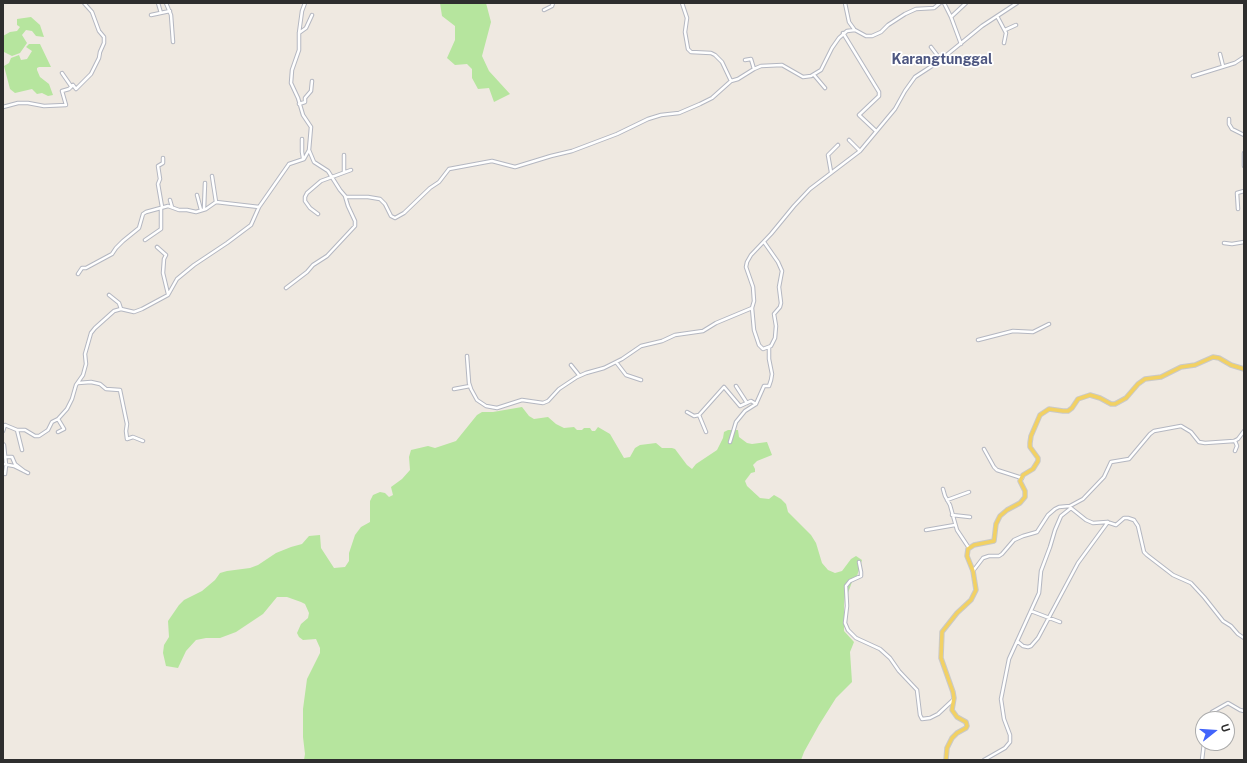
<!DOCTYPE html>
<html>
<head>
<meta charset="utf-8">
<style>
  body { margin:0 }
  #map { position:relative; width:1247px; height:763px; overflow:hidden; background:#efe9e1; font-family:"Public Sans",sans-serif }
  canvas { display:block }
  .frame { position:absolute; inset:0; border:4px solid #2e2e2e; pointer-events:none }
  .north { position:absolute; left:1195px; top:711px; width:40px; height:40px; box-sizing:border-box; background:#fff; border:1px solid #ababab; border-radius:50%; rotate:73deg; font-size:11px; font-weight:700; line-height:16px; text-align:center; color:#2e2e2e }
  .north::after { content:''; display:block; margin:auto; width:14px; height:18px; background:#4264fb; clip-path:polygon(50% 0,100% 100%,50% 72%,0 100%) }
</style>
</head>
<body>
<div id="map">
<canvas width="1247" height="763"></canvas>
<div class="frame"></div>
<div class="north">U</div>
</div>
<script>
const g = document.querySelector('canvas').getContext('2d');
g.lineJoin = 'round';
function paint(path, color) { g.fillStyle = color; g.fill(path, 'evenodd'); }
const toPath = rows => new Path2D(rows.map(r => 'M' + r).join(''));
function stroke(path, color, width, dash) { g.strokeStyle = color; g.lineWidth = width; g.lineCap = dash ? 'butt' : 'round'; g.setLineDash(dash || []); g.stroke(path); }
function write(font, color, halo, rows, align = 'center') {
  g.font = font + ' "Public Sans",sans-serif'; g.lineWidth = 3.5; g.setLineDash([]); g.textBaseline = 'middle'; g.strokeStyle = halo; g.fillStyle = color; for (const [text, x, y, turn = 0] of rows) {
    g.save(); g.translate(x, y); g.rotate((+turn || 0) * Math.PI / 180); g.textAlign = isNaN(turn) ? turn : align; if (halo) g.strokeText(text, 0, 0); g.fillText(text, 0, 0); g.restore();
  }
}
const green = toPath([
  [440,3,486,3,491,22,482,56,489,71,510,94,494,102,489,88,478,89,472,78,472,69,467,64,455,65,447,58,455,40,455,26,442,16],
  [31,17,40,25,44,37,36,36,32,31,26,30,22,35,27,43,20,53,12,56,4,52,3,36,10,32,17,31,20,27,17,25,17,19],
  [29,44,40,44,51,67,39,67,37,68,37,70,40,77,49,84,53,95,48,96,42,93,37,94,32,89,15,93,10,89,4,66,9,63,11,58,19,55,21,60,27,59,32,51,26,47],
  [522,407,529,416,534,419,548,417,556,424,564,428,574,427,577,430,582,430,584,428,590,428,592,431,595,431,598,427,610,434,624,458,630,457,635,448,640,445,656,443,662,448,672,448,675,449,687,465,692,469,696,464,717,450,723,438,724,432,728,430,738,430,739,437,747,443,752,444,767,442,772,455,757,461,753,465,755,469,755,472,751,473,745,481,747,486,760,498,769,499,774,495,781,499,786,504,788,512,811,535,816,543,822,563,828,570,835,573,842,571,851,559,856,556,862,560,857,576,852,582,848,593,845,594,844,605,844,631,854,642,850,652,852,682,836,698,819,725,804,752,801,760,304,760,305,754,303,737,303,709,307,679,320,653,320,648,316,639,303,640,299,637,297,633,301,624,308,618,309,613,305,604,301,602,287,597,277,597,263,614,236,632,220,638,206,638,196,640,186,651,178,668,166,666,163,653,164,645,169,637,168,621,179,605,184,600,202,591,215,580,220,573,227,571,250,568,258,565,276,553,291,547,302,544,309,536,320,535,321,548,334,568,345,567,349,561,349,553,355,535,361,527,370,522,370,501,373,495,380,492,385,493,389,497,393,495,391,487,402,479,410,470,409,457,411,450,428,446,435,448,456,441,477,415,482,412,493,412]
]);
const minor = toPath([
  [158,3,161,13],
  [166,3,171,15,173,42],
  [682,3,687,18,685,32,688,49,691,52,711,53,715,55,722,62,731,81],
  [845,3,849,22,854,29],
  [944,3,951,17,961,44],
  [544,10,552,6,553,3],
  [151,15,170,11],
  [997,16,1006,33,1004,43],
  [951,17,966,3],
  [1005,30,1016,25],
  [299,33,306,28,312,15],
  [843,33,879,92,879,96,859,115,876,131],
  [931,47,941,60],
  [1220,54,1223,66],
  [745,60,751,59,754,69],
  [62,73,71,86],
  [814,75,825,88],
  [1193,76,1235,63,1244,57],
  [299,104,305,102,305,98,311,91,312,81],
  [3,107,18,103,28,103,44,106,66,105,62,91,69,89,73,85,76,89,91,74,99,58,100,52,104,43,104,37,99,31,92,12,84,3],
  [1229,119,1229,124,1232,129,1244,135],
  [302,139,302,152,303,158],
  [849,140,860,151],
  [309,150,314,162,328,171,340,190,346,197,368,197,380,199,385,204,391,216,395,218,404,213,430,188,439,182,449,169,492,161,515,167,551,156,572,151,617,134,648,119,661,115,679,113,700,104,712,98,731,81,738,79,754,69,761,66,782,65,803,77,811,76,821,70,832,48,839,38,847,31,855,30,866,36,872,36,881,32,888,25,905,14,916,9,934,8,940,3],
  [1244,153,1244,166],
  [344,155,344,172],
  [831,172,828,155,838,145],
  [212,176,216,202],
  [197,195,201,210],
  [170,200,172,207],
  [162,207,158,184,160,179,158,166,163,163,163,158],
  [204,209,205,183],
  [1238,209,1237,193,1244,191],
  [318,214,310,208,305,201,305,197,307,193,321,181,351,170],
  [145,240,161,229,161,208],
  [764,242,778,262,782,271,779,287,781,303,780,307,774,314,776,326,775,338,771,346,763,349,759,345,754,330,752,308,754,301,753,287,746,267,747,262,751,255,771,234,794,206,810,189,860,151,895,109,905,91,915,77,938,62,982,26,1017,3],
  [1224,243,1232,244,1244,242],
  [157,247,166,255,164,259,163,273,168,294],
  [78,274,82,268,86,268,112,254,116,248,123,241,139,228,143,214,146,212,168,206,179,210,187,210,196,212,206,209,216,202,259,207],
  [286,288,307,272,313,265,327,256,355,226,355,221,348,206,345,196],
  [109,295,119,303,121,309],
  [978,340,1013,331,1033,332,1049,324],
  [467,356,469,383,471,389,477,400,486,406,497,408,522,400,543,403,548,401,559,389,577,377,586,373,604,368,622,359,641,346,662,341,675,335,703,331,716,323,752,308],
  [616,362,626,375,641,380],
  [571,365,579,375],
  [78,383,91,382,100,384,106,389,120,390,127,424,126,431,127,439,133,437,143,441],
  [736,386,747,403],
  [454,389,470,386],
  [687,412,694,416,699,415],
  [58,419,64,429,58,432],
  [3,426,5,425,17,430,25,430,35,436,39,436,48,430,52,422,58,419,67,409,72,399,76,385,83,375,86,364,85,354,91,333,95,328,114,311,121,309,134,312,142,309,168,295,177,279,194,265,227,243,251,225,259,207,289,164,304,159,309,150,311,127,303,115,298,98,291,83,292,70,299,50,299,33,302,11,305,3],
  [17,430,22,450],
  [3,431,5,425],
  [706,432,699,415,724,387,740,406,751,401,756,404],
  [1235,441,1237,446,1235,451],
  [730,442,736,422,745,411,756,404,764,386,769,386,771,380,772,374,769,359,769,347],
  [3,444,4,445,6,465,5,474],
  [984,449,994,467,997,470,1022,478],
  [3,457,12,457,15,464,24,471],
  [3,464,14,466,28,473],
  [943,489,945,496,950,505,957,530,969,548],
  [947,500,969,492],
  [1071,508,1086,520,1093,523,1107,522,1116,525,1124,518,1128,518,1134,520,1138,526,1144,552,1147,555,1173,575,1191,583,1204,597,1223,621,1231,626,1238,634,1244,638],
  [952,515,970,517],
  [926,530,955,525],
  [859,562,861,572,861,576,850,581,846,586,847,606,845,623,848,630,856,638,880,649,890,658,899,671,917,690,920,715,922,719,930,718,938,714,953,700],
  [973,571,983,558,989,556,999,556,1002,554,1014,540,1023,536,1037,532,1048,515,1055,509,1059,507,1070,506,1083,499,1104,477,1111,462,1129,459,1150,434,1154,431,1181,426,1191,432,1199,442,1205,443,1234,441,1238,439,1244,431],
  [1031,611,1060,622],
  [1017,641,1023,646,1028,647,1031,646,1038,638,1078,563,1108,522],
  [1208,719,1212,712,1228,703,1240,710,1244,711],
  [984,760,1005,748,1010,742,1010,735,1004,719,1001,699,1009,659,1039,593,1041,571,1050,547,1055,530,1061,516,1071,508],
  [1202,760,1204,743]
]);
const primary = toPath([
  [946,760,947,748,952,738,957,733,966,728,967,726,966,722,957,717,952,710,954,698,953,692,941,658,942,632,957,613,971,600,976,590,973,571,967,556,968,549,974,545,994,541,996,524,1000,516,1007,510,1020,503,1025,497,1025,491,1020,481,1023,475,1033,469,1038,461,1038,458,1030,447,1030,443,1031,436,1040,415,1049,409,1063,411,1068,411,1072,408,1078,399,1090,395,1100,398,1111,404,1115,404,1126,398,1138,384,1145,379,1161,377,1181,367,1195,365,1213,357,1219,358,1231,365,1244,369]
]);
const quarterNames = [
  ["Karangtunggal",942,60]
];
paint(green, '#b6e59e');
stroke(minor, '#b4b7c1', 4.5);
stroke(primary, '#c9c9c9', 5.5);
stroke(minor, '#fff', 2.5);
stroke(primary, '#f2d163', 3.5);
write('bold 14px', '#4d5680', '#fff', quarterNames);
</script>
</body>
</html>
